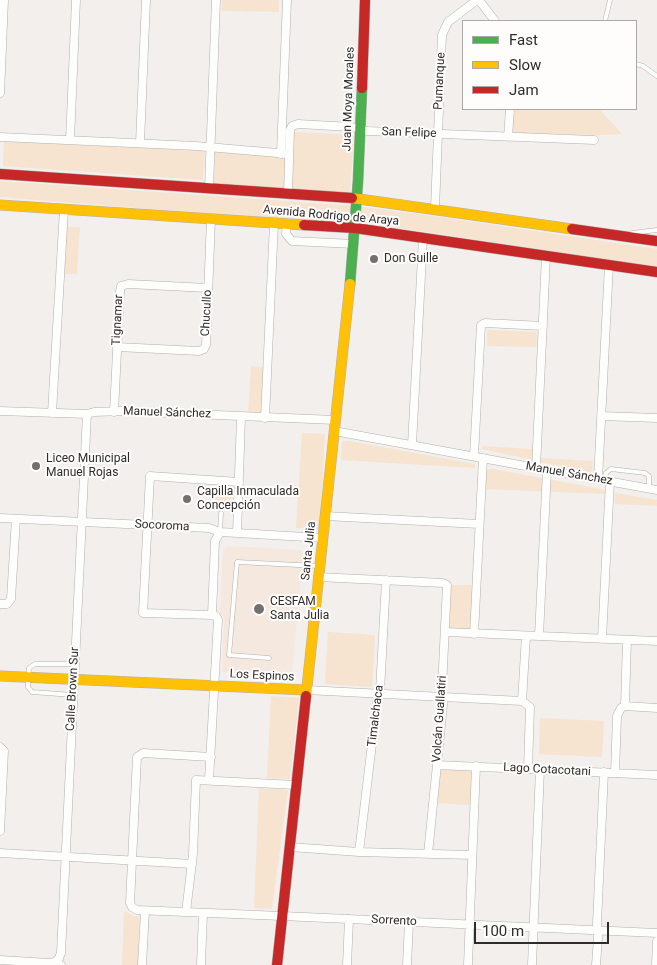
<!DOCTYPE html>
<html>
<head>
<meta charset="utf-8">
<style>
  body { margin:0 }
  #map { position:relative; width:657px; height:965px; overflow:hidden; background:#f2efed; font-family:Roboto,sans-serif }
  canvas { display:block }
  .legend { position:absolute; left:462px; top:20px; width:175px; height:90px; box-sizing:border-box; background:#fffdfc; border:1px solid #aba9a8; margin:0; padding:6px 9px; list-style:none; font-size:15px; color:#2e2c2b }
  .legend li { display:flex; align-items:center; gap:10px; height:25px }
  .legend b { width:25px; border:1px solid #aba9a8 }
  .scale { position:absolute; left:474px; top:922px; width:135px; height:22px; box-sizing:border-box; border:2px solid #2e2c2b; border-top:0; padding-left:6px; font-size:15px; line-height:18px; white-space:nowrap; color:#2e2c2b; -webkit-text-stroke:4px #fffdfc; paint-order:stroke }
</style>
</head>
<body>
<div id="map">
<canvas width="657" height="965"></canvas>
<ul class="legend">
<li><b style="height:6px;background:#4caf50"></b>Fast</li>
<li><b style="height:6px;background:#ffc107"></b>Slow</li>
<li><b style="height:6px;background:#c62828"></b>Jam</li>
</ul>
<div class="scale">100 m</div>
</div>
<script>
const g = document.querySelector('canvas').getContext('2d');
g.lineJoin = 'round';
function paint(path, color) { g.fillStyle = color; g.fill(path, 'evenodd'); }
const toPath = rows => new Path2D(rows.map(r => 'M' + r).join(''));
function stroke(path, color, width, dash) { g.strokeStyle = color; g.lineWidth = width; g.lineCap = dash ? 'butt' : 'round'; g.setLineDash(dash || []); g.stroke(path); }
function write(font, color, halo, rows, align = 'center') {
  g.font = font + ' Roboto,sans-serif'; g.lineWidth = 4; g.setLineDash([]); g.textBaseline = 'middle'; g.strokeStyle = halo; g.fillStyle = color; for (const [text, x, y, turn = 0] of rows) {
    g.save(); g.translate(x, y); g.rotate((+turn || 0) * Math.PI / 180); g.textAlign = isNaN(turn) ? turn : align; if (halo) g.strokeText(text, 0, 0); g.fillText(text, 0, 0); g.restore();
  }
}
const medical = toPath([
  [229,546,301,550,303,554,292,673,287,678,222,672,224,616,220,613,223,551]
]);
const green = toPath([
  [222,0,279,0,279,12,222,11],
  [515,109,599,109,622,134,599,135,511,133],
  [294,132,354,135,350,193,214,183,215,151,293,159],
  [4,141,205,151,203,180,3,166],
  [0,181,356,206,433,216,657,249,657,267,373,224,211,214,0,197],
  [67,227,80,227,77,274,64,274],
  [487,330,537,332,536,347,487,346],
  [251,366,264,367,261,414,248,413],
  [302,433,325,434,320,529,296,528],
  [342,441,349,441,475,464,475,468,341,460],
  [482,446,533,449,533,460,482,449],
  [541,458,593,461,592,473,541,462],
  [493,469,606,490,606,494,485,489,486,470],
  [217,485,233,486,232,508,215,507],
  [615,493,657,500,657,506,615,504],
  [450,585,474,585,472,629,449,629],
  [328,632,375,635,372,687,325,684],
  [271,696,299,698,290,779,267,778],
  [540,718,604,721,602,757,539,754],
  [438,769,473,771,471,805,436,803],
  [259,788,288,790,272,909,254,908],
  [124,911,134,916,140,917,138,965,122,965]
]);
const lane = toPath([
  [605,21,610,0],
  [636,64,643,66,657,76],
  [632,233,657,230],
  [605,480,606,473,611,469,645,473,649,476,649,488],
  [220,532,221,513],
  [269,658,229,655,237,562,319,566],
  [73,695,32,692,28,687,28,678,29,668,35,664,75,664]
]);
const street = toPath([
  [479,0,495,21],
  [0,93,4,0],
  [0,137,196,146,289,154],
  [508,137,510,109],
  [70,140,76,0],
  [140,143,146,0],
  [281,154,287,0],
  [209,188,216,0],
  [288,193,290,130,292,126,298,124,352,127,367,131,594,140],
  [435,208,442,35,448,22,477,0],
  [287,224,286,234,292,241,354,244],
  [117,347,199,351,204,349,206,345,211,219],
  [0,411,87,414,94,412,122,411,335,420],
  [114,412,120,291,121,286,128,284,208,288],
  [52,413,64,209],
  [601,416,657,418],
  [265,418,274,223],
  [334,431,657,490],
  [412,445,423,238],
  [474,456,481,325,485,323,543,326],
  [536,468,546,256],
  [598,479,609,265],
  [325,516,479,524],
  [0,518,209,528,220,532,323,538],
  [237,533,241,417],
  [318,577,443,583,447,585,442,688,443,705,428,854],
  [0,604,7,604,11,599,16,519],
  [212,615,215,541,220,532],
  [445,632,657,641],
  [474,634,483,458],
  [539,636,547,470],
  [602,639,610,481],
  [306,690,522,701,530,707,528,769],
  [522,701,526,636],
  [625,706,627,640],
  [625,706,657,708],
  [0,747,4,751,0,831],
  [211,757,143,753,137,757,130,903,132,907,137,910,282,916,657,933],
  [437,765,657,775],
  [615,773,617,716,621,708,625,706],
  [209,780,218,620,216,616,212,615,143,613,150,476,239,482],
  [290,847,359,852,472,855],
  [359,852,378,694,380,691,386,580],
  [0,853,192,864],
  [186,912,193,854,196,780,296,785],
  [0,960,49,963,55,962,61,965],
  [55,962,59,958,61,953,87,414],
  [142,965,145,911],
  [201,965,203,913],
  [347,965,349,919],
  [407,965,409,922],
  [468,965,476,766],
  [532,965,540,769],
  [596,965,598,938,597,923,604,772],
  [656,965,657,941]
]);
const fast = toPath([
  [350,284,358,181,362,88]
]);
const slow = toPath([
  [352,198,572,229],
  [0,205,304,225],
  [0,676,306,690],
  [306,696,350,284]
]);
const jam = toPath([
  [362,88,365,0],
  [0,174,352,198],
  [304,225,355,228,657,272],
  [572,229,657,241],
  [277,965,306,696]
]);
const markers = [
  [374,259,5,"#73706f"],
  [36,466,5,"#73706f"],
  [187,499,5,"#73706f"],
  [259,609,6,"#73706f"]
];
const streetNames = [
  ["Pumanque",440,81,-87],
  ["Juan Moya Morales",349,99,-88],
  ["San Felipe",409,133,2],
  ["Avenida Rodrigo de Araya",331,216,5],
  ["Chucullo",207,313,-87],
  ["Tignamar",118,320,-87],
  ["Manuel Sánchez",167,413,2],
  ["Manuel Sánchez",569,474,10],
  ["Socoroma",162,526,3],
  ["Santa Julia",309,551,-84],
  ["Los Espinos",262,676,3],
  ["Calle Brown Sur",73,689,-87],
  ["Timalchaca",376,716,-83],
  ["Volcán Guallatiri",440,719,-86],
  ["Lago Cotacotani",547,770,3],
  ["Sorrento",394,921,3]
];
const poiNames = [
  ["Don Guille",384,259],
  ["Liceo Municipal",46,459],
  ["Manuel Rojas",46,473],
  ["Capilla Inmaculada",197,492],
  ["Concepción",197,506],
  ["CESFAM",270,602],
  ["Santa Julia",270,616]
];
paint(medical, '#f5e8df');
paint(green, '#f6e3d0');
stroke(lane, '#b2b0ae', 5);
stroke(street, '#b2b0ae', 9);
stroke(fast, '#b2b0ae', 11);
stroke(slow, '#b2b0ae', 11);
stroke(jam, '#b2b0ae', 11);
stroke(lane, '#fdfdfc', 4);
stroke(street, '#fdfdfc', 8);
stroke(fast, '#4caf50', 10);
stroke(slow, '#ffc107', 10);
stroke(jam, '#c62828', 10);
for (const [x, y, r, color] of markers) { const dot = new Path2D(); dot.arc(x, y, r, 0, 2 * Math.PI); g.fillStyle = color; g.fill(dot); stroke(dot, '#fffdfc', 2); }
write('12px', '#2e2c2b', '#fffdfc', streetNames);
write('12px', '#2e2c2b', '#fffdfc', poiNames, 'left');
</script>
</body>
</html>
